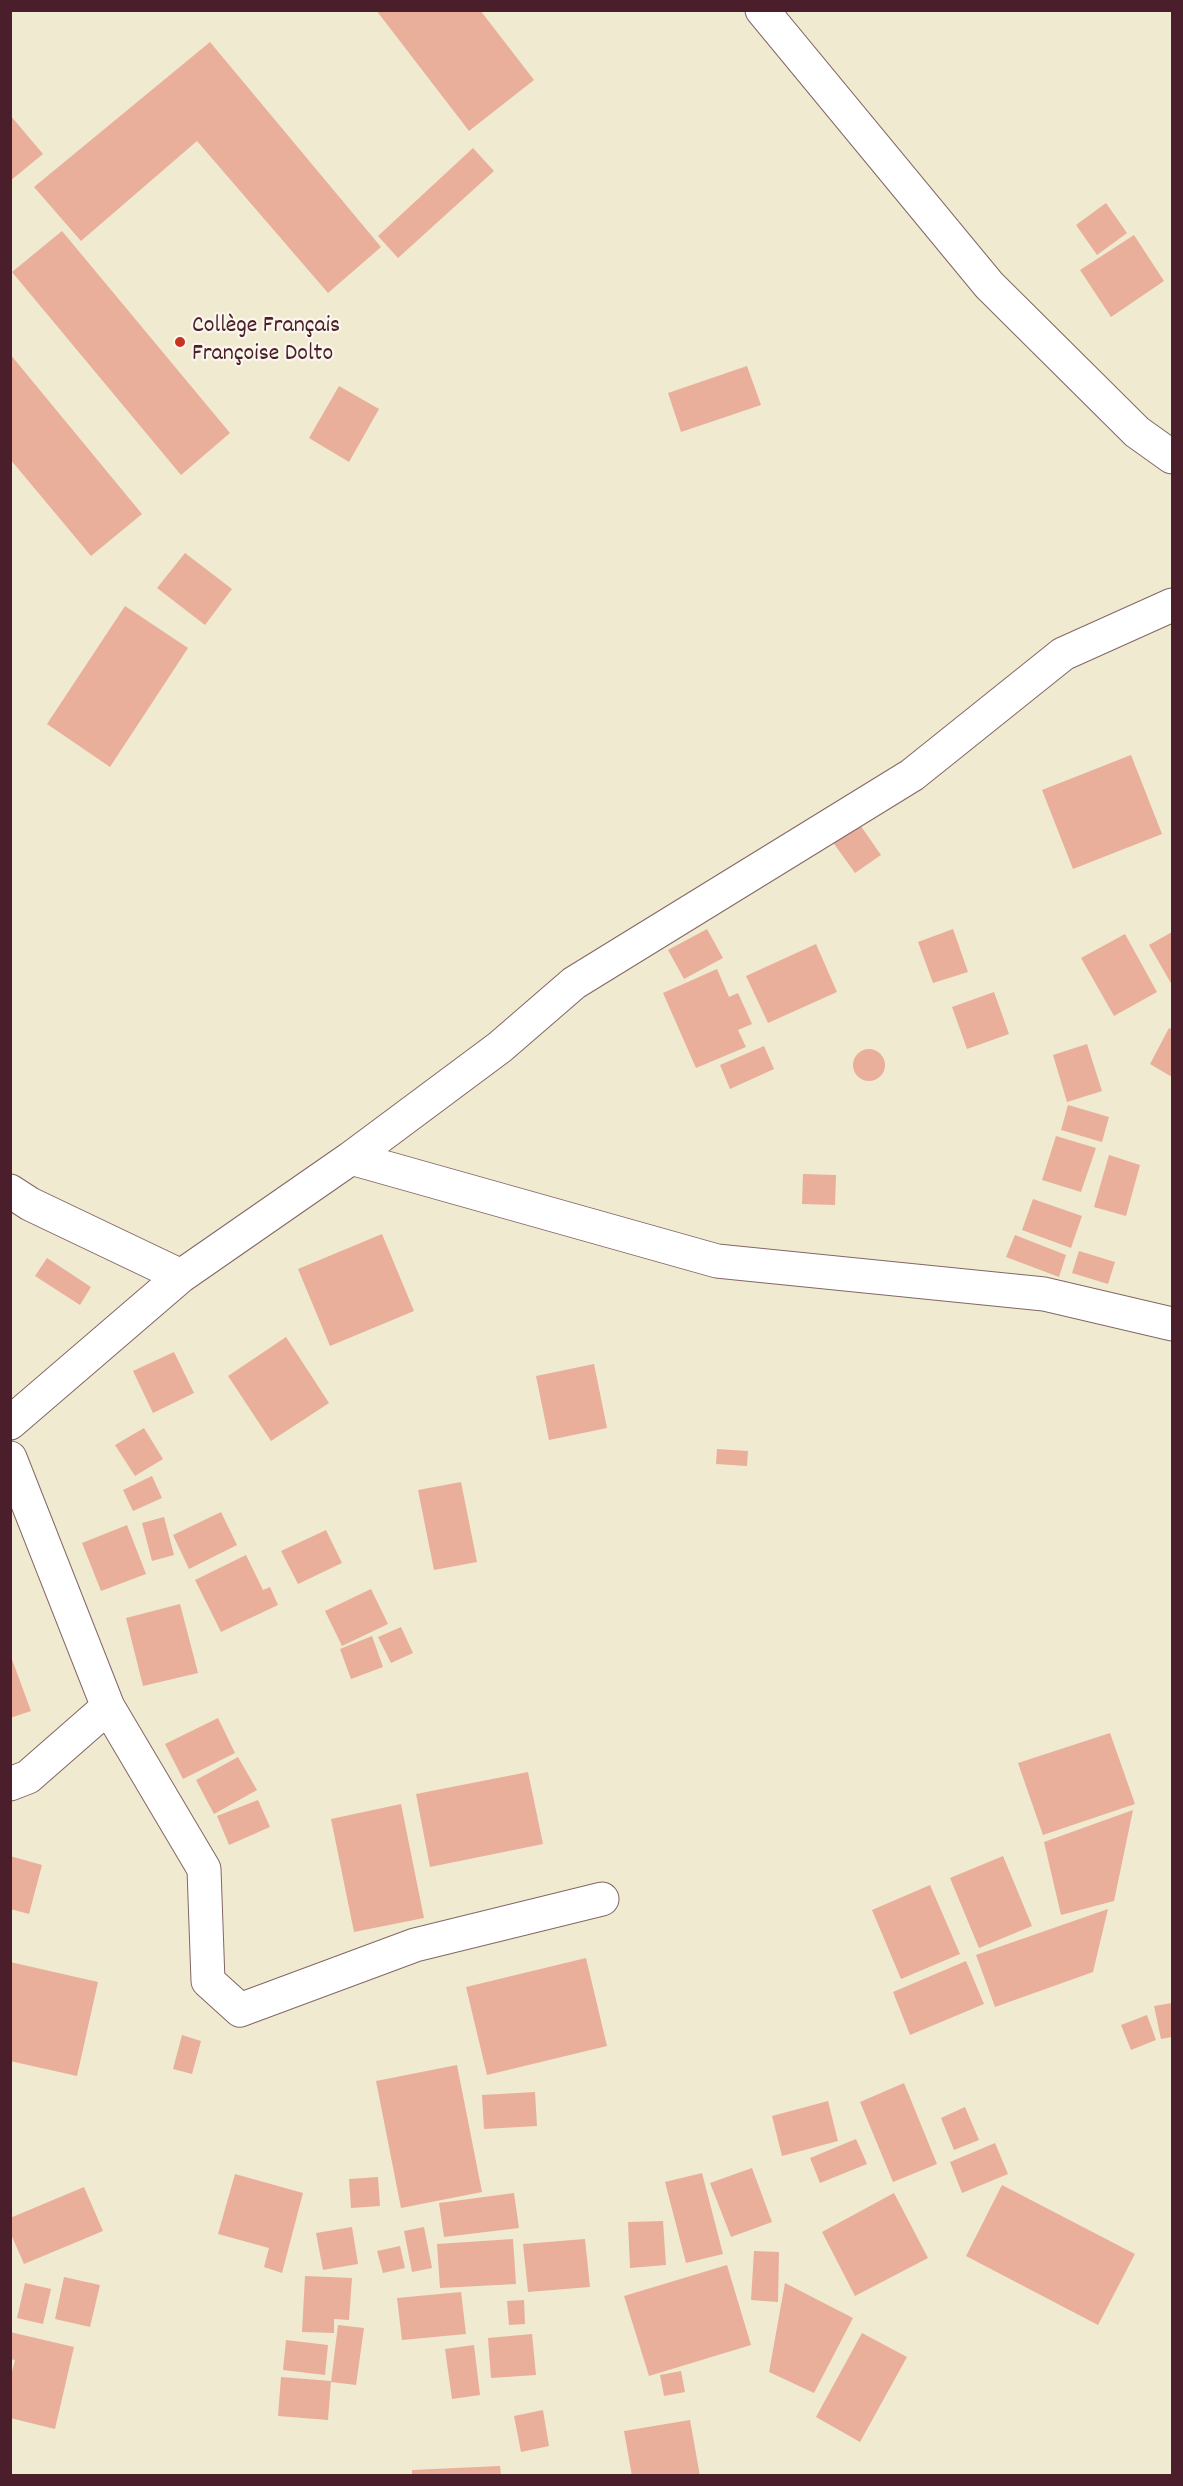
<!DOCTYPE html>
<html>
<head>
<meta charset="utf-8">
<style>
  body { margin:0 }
  #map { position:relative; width:1183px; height:2486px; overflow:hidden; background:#f0ead1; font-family:Dekko,sans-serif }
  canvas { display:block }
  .frame { position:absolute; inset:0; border:12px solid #4a1f2b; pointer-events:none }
</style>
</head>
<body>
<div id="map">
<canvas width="1183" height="2486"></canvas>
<div class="frame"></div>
</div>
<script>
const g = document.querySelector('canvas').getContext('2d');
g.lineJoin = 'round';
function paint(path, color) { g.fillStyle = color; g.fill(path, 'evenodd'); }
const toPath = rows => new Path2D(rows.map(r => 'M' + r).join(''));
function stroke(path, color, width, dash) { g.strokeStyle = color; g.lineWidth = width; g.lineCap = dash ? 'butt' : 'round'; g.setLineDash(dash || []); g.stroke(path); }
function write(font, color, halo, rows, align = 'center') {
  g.font = font + ' Dekko,sans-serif'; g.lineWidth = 4.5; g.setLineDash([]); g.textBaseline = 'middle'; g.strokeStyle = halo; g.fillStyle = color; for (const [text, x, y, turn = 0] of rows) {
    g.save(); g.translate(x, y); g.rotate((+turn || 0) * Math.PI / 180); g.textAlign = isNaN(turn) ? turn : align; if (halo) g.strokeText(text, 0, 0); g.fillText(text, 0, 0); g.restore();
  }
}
const building = toPath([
  [376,10,480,10,534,80,469,131],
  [210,42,381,247,328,293,197,141,81,241,34,187],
  [10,115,43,154,10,181],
  [473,148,494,171,398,258,378,236],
  [1106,203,1127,233,1097,255,1076,225],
  [62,231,230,433,181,475,12,272],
  [1134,235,1164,281,1111,317,1080,270],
  [10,354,142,514,91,556,10,459],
  [747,366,761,405,681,432,668,393],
  [339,386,379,409,349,462,309,438],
  [185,553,232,589,205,625,157,588],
  [125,606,188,648,110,767,47,724],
  [1131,755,1162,834,1073,869,1042,790],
  [858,822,881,855,855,873,832,841],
  [707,929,723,958,684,979,668,950],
  [953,929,968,972,933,983,918,942],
  [1172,932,1172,985,1149,945],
  [1125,934,1157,992,1114,1016,1081,958],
  [816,944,837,992,768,1023,746,976],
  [717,969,729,997,738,993,752,1024,738,1030,746,1047,696,1068,663,993],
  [994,992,1009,1034,967,1049,952,1007],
  [1169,1028,1172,1029,1172,1077,1150,1064],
  [1087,1044,1102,1091,1067,1102,1053,1055],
  [764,1046,774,1069,730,1089,720,1065],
  '853 1065a16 16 0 1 1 32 0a16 16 0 1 1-32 0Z',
  [1068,1105,1109,1117,1102,1142,1061,1130],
  [1056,1136,1096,1148,1081,1192,1042,1180],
  [1109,1155,1140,1165,1126,1216,1094,1207],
  [803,1174,836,1175,835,1205,802,1204],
  [1033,1199,1082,1216,1071,1248,1022,1230],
  [382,1234,414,1311,330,1346,298,1269],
  [1015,1235,1066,1255,1059,1277,1006,1257],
  [1079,1251,1115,1262,1108,1284,1072,1273],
  [47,1258,91,1287,80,1305,35,1276],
  [286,1337,329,1403,271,1441,228,1376],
  [174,1352,194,1393,153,1413,133,1371],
  [594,1364,607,1428,549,1440,536,1376],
  [144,1428,163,1459,135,1476,115,1445],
  [717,1449,748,1451,747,1466,716,1464],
  [152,1476,162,1498,133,1511,123,1490],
  [461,1482,477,1562,434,1570,418,1490],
  [221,1512,237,1545,189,1569,173,1535],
  [164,1517,174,1555,152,1561,142,1523],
  [127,1525,146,1574,101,1591,82,1543],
  [326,1530,342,1563,298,1584,281,1551],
  [246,1555,263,1590,270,1587,278,1605,221,1632,195,1580],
  [371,1589,388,1624,342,1646,325,1611],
  [180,1604,198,1673,143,1686,126,1618],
  [401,1627,413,1653,391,1663,378,1637],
  [372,1636,383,1667,351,1679,340,1649],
  [10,1654,31,1711,10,1718],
  [218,1718,235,1753,183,1779,165,1744],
  [1110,1733,1135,1804,1043,1835,1018,1763],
  [238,1757,257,1790,214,1814,196,1780],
  [528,1772,543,1844,430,1867,416,1794],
  [258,1800,270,1827,229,1845,217,1816],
  [401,1804,424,1918,354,1932,331,1819],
  [1133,1810,1114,1901,1061,1915,1044,1842],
  [10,1856,42,1865,29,1914,10,1909],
  [1003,1856,1032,1926,979,1948,950,1878],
  [930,1885,960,1954,901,1979,872,1910],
  [1108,1909,1093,1972,995,2007,976,1955],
  [586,1958,607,2046,487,2075,466,1987],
  [966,1961,984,2004,910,2035,893,1992],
  [10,1962,98,1982,77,2076,10,2061],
  [1172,2003,1172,2037,1161,2039,1154,2006],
  [1147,2015,1156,2040,1131,2050,1121,2025],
  [182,2035,201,2041,192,2074,173,2069],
  [457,2065,482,2192,401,2208,376,2081],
  [904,2083,937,2164,893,2182,860,2102],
  [535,2092,537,2126,484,2129,482,2095],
  [828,2101,838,2141,782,2156,772,2116],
  [965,2107,979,2140,954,2150,941,2118],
  [856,2139,867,2164,820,2183,810,2158],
  [995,2143,1008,2174,962,2193,950,2162],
  [752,2168,772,2222,731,2237,710,2183],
  [702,2173,723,2254,686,2263,665,2182],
  [235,2174,303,2193,282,2273,264,2267,269,2248,218,2234],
  [378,2177,380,2206,351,2208,349,2179],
  [1002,2185,1135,2254,1098,2325,966,2256],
  [84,2187,103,2231,24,2264,10,2232,10,2218],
  [514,2193,519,2228,444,2237,439,2203],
  [894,2193,928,2258,855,2296,822,2232],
  [663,2221,666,2265,630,2268,628,2222],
  [352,2227,358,2264,323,2270,316,2233],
  [424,2227,432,2268,412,2272,404,2231],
  [513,2239,516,2284,440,2288,437,2244],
  [585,2239,590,2287,528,2292,523,2244],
  [400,2246,405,2268,383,2273,377,2251],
  [754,2251,779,2252,778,2302,751,2300],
  [727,2265,751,2345,649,2376,624,2296],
  [305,2276,352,2278,349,2320,334,2319,334,2333,302,2332],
  [64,2277,100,2285,90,2327,55,2319],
  [25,2283,51,2289,43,2324,17,2318],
  [785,2283,853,2318,814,2393,769,2372],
  [461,2292,466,2334,402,2340,397,2298],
  [524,2300,525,2324,509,2325,507,2301],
  [338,2325,364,2328,356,2385,331,2382],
  [10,2332,74,2347,55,2429,10,2418,10,2379,15,2360,10,2359],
  [862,2333,907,2357,860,2442,816,2417],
  [532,2334,536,2375,491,2378,488,2338],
  [286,2340,328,2345,325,2375,283,2370],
  [474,2345,480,2395,452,2399,445,2349],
  [681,2371,685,2392,664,2396,660,2375],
  [281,2377,331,2381,328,2420,278,2416],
  [543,2410,549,2446,521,2452,514,2416],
  [690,2420,700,2476,632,2476,624,2431],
  [500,2466,501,2476,412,2476,412,2470]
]);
const street = toPath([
  [762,10,989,285,1137,432,1172,457],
  [351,1158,717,1261,1044,1294,1172,1324],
  [10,1191,30,1204,181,1276],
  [10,1423,181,1276,351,1158,500,1047,574,983,912,775,1063,654,1172,605],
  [10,1458,108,1707,28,1777,10,1784],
  [108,1707,204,1869,208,1981,240,2010,415,1945,602,1899]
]);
const markers = [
  [180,342,6,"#c8321e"]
];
const poiNames = [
  ["Collège Français",192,328],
  ["Françoise Dolto",192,356]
];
paint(building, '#e9af9b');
stroke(street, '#846665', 35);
stroke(street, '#fff', 33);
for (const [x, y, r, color] of markers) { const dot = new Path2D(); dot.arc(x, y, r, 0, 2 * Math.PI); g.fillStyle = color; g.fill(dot); stroke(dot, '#fbf7ec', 2); }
write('24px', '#4a1f2b', '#fbf7ec', poiNames, 'left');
</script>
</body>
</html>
